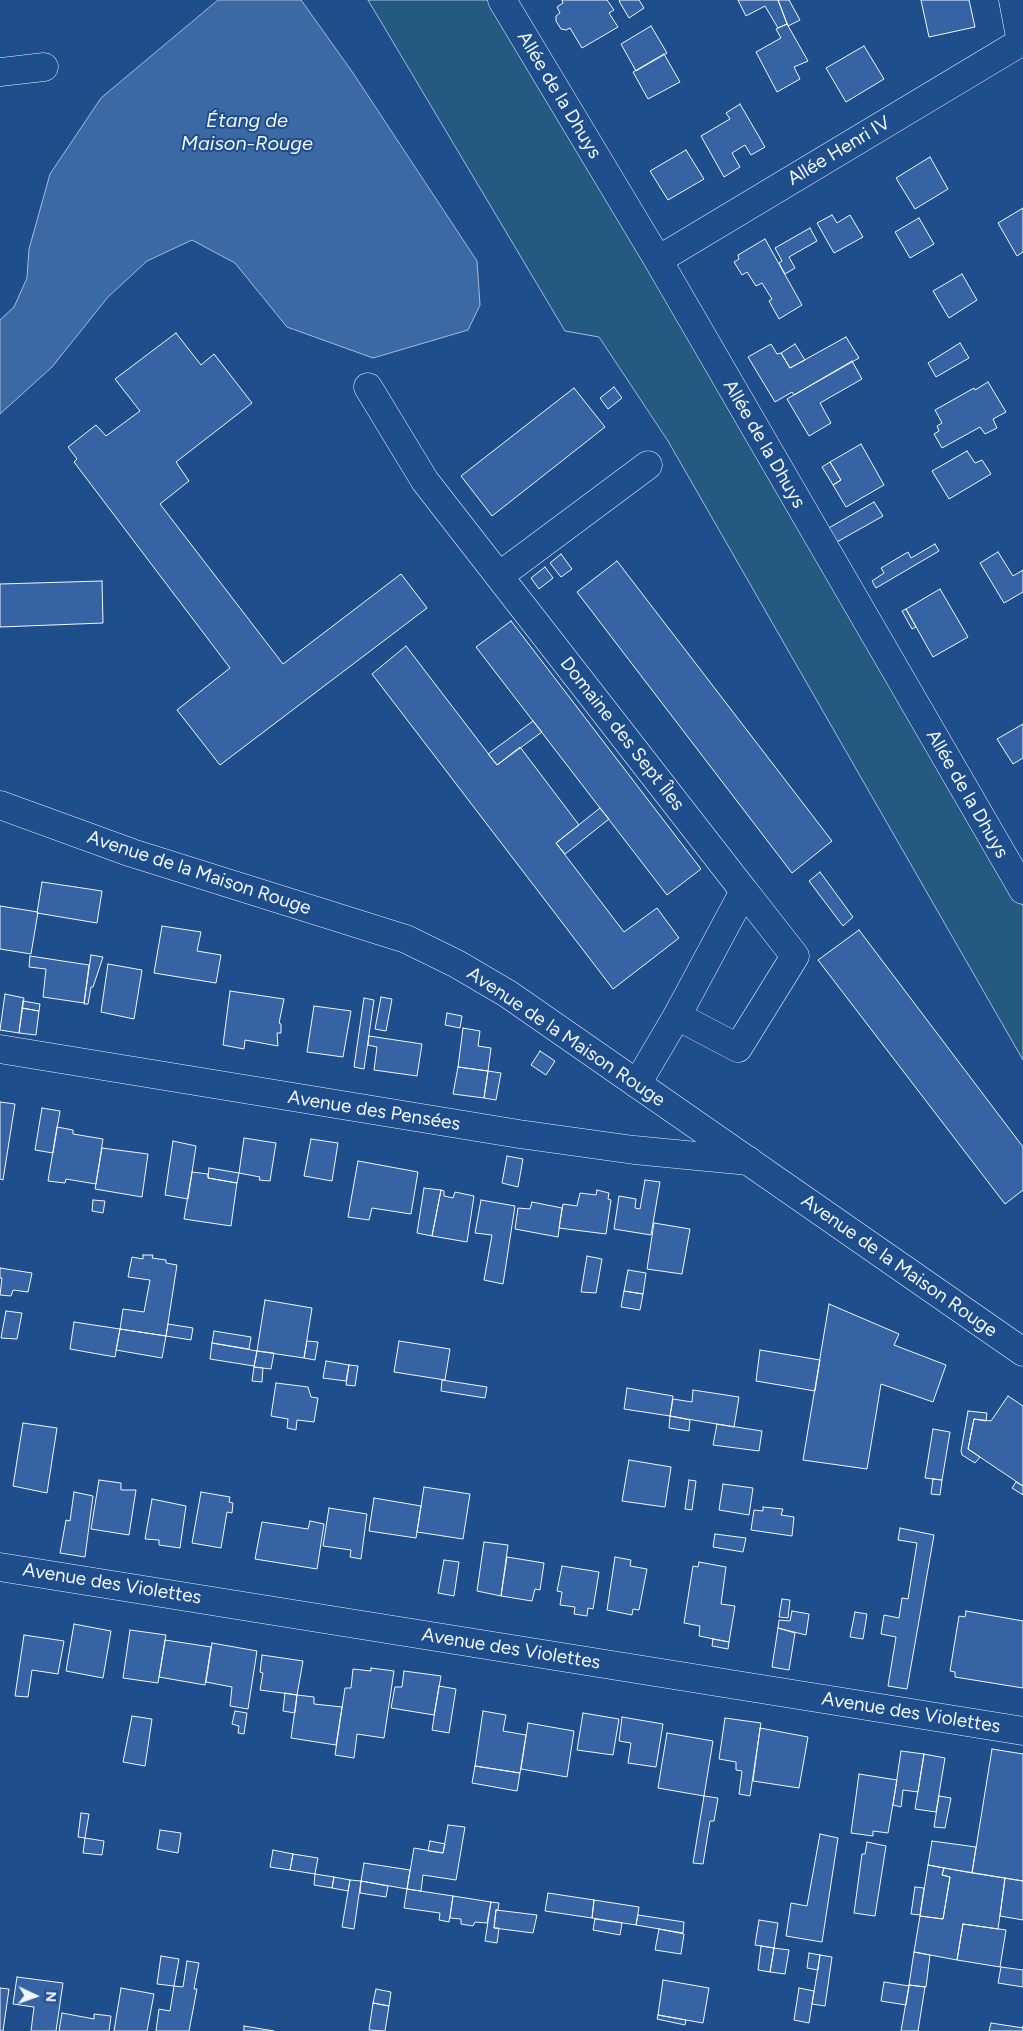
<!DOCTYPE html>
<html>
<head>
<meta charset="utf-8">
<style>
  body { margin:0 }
  #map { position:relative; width:1023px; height:2031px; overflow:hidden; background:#1f4e8c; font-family:Figtree,sans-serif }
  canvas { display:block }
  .north { position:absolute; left:10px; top:1971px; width:50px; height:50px; -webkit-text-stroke:4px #1f4e8c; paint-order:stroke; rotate:93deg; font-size:14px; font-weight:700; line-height:20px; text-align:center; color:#f2f6ff }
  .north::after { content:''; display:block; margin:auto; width:18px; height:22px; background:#f2f6ff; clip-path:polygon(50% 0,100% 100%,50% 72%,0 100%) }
</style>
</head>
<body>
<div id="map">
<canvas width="1023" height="2031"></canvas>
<div class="north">N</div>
</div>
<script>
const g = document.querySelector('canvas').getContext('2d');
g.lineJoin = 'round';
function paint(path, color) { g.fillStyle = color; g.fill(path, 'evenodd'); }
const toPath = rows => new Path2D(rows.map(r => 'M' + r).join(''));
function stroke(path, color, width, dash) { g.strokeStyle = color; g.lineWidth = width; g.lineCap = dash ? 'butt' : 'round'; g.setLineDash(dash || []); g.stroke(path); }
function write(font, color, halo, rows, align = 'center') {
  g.font = font + ' Figtree,sans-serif'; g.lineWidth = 4; g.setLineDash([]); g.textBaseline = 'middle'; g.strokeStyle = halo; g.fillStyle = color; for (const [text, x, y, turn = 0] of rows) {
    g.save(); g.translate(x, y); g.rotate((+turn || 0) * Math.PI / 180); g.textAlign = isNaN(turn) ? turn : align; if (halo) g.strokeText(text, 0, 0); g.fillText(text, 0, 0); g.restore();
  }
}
const green = toPath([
  [368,0,502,0,1023,890,1023,1060,668,441,599,337,565,331,368,0]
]);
const water = toPath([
  [218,0,301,0,353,73,477,261,480,305,468,330,373,358,287,327,235,263,192,240,147,261,108,297,52,367,0,414,0,320,14,307,27,278,29,249,50,174,101,98,218,0]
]);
const building = toPath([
  [562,0,607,0,614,10,609,13,618,27,582,48,570,28,566,30,561,29,556,21,556,16,560,13,557,7,563,3,562,0],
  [620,0,639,0,644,8,629,18,619,1,620,0],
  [738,0,778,0,787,24,778,28,765,6,746,16,738,0],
  [778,0,789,0,800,20,788,26,778,0],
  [921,0,969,0,975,27,929,37,921,0],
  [787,24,808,61,794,67,800,79,777,92,756,52,781,38,776,29,787,24],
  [651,26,667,53,636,71,621,44,651,26],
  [864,46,884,79,846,102,826,68,864,46],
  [664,54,680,82,648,99,633,72,664,54],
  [740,104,765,147,751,155,745,145,732,153,740,167,724,177,701,136,730,119,726,113,740,104],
  [686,150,704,179,668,200,650,171,686,150],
  [930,157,948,189,915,209,896,178,930,157],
  [1023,208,1023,252,1017,256,998,223,1023,208],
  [832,215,837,223,850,215,863,237,834,253,817,223,832,215],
  [919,218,934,244,910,258,895,232,919,218],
  [810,228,817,241,789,257,795,268,785,274,779,263,782,261,775,248,810,228],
  [765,239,802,305,779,319,769,301,772,299,762,283,756,286,747,272,742,275,734,262,739,259,738,255,765,239],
  [962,274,977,300,949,318,933,291,962,274],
  [176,333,201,365,214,354,252,403,176,462,189,481,160,504,283,664,401,574,427,608,220,765,177,710,230,668,74,462,77,459,68,447,96,425,106,436,140,411,115,379,176,333],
  [846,337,859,358,794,395,792,392,775,402,748,357,771,344,777,354,781,353,790,368,846,337],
  [960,343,969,358,936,377,928,363,960,343],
  [795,344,805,360,790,368,781,353,795,344],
  [852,361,862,379,820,403,831,423,809,436,787,399,852,361],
  [988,382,1006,412,993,419,997,428,985,434,980,427,942,448,934,434,939,431,937,426,942,423,935,410,974,388,975,390,988,382],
  [614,387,622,398,608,409,600,398,614,387],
  [574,388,605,427,492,516,461,476,574,388],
  [861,444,884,485,846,507,833,485,841,480,830,462,861,444],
  [967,451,975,463,982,460,991,474,949,499,932,471,967,451],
  [830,462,841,480,833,485,822,467,830,462],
  [874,502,883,516,835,543,827,529,874,502],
  [935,544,939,551,876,588,872,581,884,573,881,568,908,552,911,558,935,544],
  [998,552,1013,576,1023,570,1023,592,1004,603,980,563,998,552],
  [561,554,572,569,561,577,550,563,561,554],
  [617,561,832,841,792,873,577,592,617,561],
  [545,567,553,578,539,589,531,578,545,567],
  [102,581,103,623,0,627,0,584,102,581],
  [940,589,968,637,933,657,906,609,940,589],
  [906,609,916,627,912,629,902,611,906,609],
  [511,621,701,869,667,895,476,647,511,621],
  [406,646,497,765,520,747,579,825,556,843,624,932,657,908,679,938,613,989,372,674,406,646],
  [533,721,542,732,497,765,488,754,533,721],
  [1023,724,1023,758,1013,764,997,739,1023,724],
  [600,808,609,819,565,854,556,843,600,808],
  [820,872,853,917,843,926,809,881,820,872],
  [42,882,102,891,97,923,37,913,42,882],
  [0,906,38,912,31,954,0,949,0,906],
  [162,926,201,932,197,951,221,955,216,983,154,973,162,926],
  [859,930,1023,1147,1023,1190,1005,1204,818,960,859,930],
  [91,955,103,957,93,987,91,987,88,1004,84,1004,91,955],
  [30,956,89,965,84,1003,43,997,46,969,29,967,30,956],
  [108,964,142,970,134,1019,101,1012,108,964],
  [230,991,284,999,279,1023,281,1024,281,1033,277,1033,278,1046,245,1040,244,1049,223,1045,230,991],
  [5,994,24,998,19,1033,0,1030,5,994],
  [381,997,392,999,386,1031,375,1029,381,997],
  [364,998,374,1000,364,1069,354,1067,364,998],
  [23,1001,40,1004,39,1011,22,1008,23,1001],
  [314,1006,351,1011,343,1057,307,1052,314,1006],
  [22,1008,39,1011,36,1035,19,1033,22,1008],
  [447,1013,462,1016,460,1028,445,1025,447,1013],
  [463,1028,480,1031,478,1046,491,1048,488,1071,458,1067,463,1028],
  [369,1036,422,1044,417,1076,374,1070,377,1047,368,1045,369,1036],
  [540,1051,555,1061,546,1075,531,1065,540,1051],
  [458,1067,488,1071,484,1098,453,1094,458,1067],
  [488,1071,501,1073,496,1100,484,1098,488,1071],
  [0,1102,15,1104,3,1180,0,1179,0,1102],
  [42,1108,60,1111,53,1153,35,1150,42,1108],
  [57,1127,73,1130,73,1134,103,1139,96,1184,66,1179,65,1183,48,1181,57,1127],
  [244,1138,276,1143,270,1181,259,1180,260,1177,239,1173,244,1138],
  [311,1139,338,1143,332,1181,304,1176,311,1139],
  [173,1141,196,1146,188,1199,165,1195,173,1141],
  [102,1148,148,1154,142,1197,95,1189,102,1148],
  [507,1156,523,1159,518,1187,502,1183,507,1156],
  [358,1161,418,1172,411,1214,372,1208,369,1220,348,1217,358,1161],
  [209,1168,239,1173,237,1183,208,1178,209,1168],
  [192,1172,208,1174,208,1178,237,1183,231,1226,184,1219,192,1172],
  [645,1180,660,1182,651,1235,614,1229,619,1196,636,1199,635,1208,640,1209,645,1180],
  [424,1188,441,1190,432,1236,417,1233,424,1188],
  [441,1190,444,1191,444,1196,453,1198,455,1192,474,1196,467,1242,432,1236,441,1190],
  [597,1190,609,1193,608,1199,611,1200,606,1234,559,1228,563,1204,577,1206,580,1193,596,1195,597,1190],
  [93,1200,105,1201,103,1213,92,1211,93,1200],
  [481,1200,515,1206,503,1284,484,1280,492,1235,475,1233,481,1200],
  [532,1202,562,1208,558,1237,515,1229,518,1208,530,1209,532,1202],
  [654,1223,690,1229,682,1274,647,1269,654,1223],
  [143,1255,153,1255,152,1258,166,1260,166,1263,177,1265,166,1336,120,1329,123,1309,144,1312,150,1280,128,1277,132,1257,143,1259,143,1255],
  [587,1256,602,1259,596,1293,581,1292,587,1256],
  [0,1268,32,1273,28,1292,13,1290,11,1296,0,1295,2,1278,0,1278,0,1268],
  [628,1270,646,1273,643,1294,624,1291,628,1270],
  [624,1291,643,1294,640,1310,621,1307,624,1291],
  [265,1300,312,1308,304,1358,257,1351,265,1300],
  [829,1304,899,1334,894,1345,946,1365,933,1402,881,1384,867,1469,803,1460,829,1304],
  [6,1311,22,1313,17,1339,1,1338,6,1311],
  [74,1322,120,1329,115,1357,70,1349,74,1322],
  [168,1324,193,1328,191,1340,166,1336,168,1324],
  [120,1329,166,1336,162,1358,116,1350,120,1329],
  [214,1331,251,1337,249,1349,212,1343,214,1331],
  [307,1341,318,1342,315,1360,304,1358,307,1341],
  [399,1341,450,1349,445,1380,394,1372,399,1341],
  [212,1343,257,1351,254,1366,210,1359,212,1343],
  [760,1350,820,1360,815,1391,756,1381,760,1350],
  [257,1351,274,1353,271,1369,254,1367,257,1351],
  [326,1361,349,1365,346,1381,323,1378,326,1361],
  [349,1365,358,1366,355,1386,346,1385,349,1365],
  [254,1367,263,1368,262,1382,252,1381,254,1367],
  [442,1380,487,1387,485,1398,441,1391,442,1380],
  [276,1383,308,1387,311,1397,318,1398,314,1422,297,1420,296,1430,287,1428,288,1419,271,1416,276,1383],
  [627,1388,673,1396,670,1416,624,1409,627,1388],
  [693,1390,739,1397,734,1427,670,1416,673,1399,692,1402,693,1390],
  [1008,1396,1023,1406,1023,1486,968,1449,974,1419,991,1421,1008,1396],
  [968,1411,987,1413,986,1421,974,1419,968,1449,980,1457,975,1463,962,1455,961,1451,968,1411],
  [670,1416,690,1420,689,1431,669,1428,670,1416],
  [23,1423,57,1428,47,1493,13,1486,23,1423],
  [717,1424,762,1431,759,1451,713,1445,717,1424],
  [933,1429,950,1432,942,1480,925,1478,933,1429],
  [629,1460,671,1467,665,1507,622,1501,629,1460],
  [933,1479,942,1480,940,1495,931,1494,933,1479],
  [99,1480,121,1483,121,1490,136,1490,129,1535,91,1529,99,1480],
  [689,1480,696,1481,692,1510,685,1509,689,1480],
  [1016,1482,1023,1486,1023,1495,1012,1488,1016,1482],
  [723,1484,753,1488,749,1515,719,1510,723,1484],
  [424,1487,470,1494,463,1539,417,1532,424,1487],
  [74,1492,93,1496,85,1557,60,1553,66,1520,70,1521,74,1492],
  [201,1492,230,1497,229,1502,233,1503,232,1513,227,1512,221,1548,192,1543,201,1492],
  [374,1498,421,1506,416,1538,369,1531,374,1498],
  [152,1499,186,1506,180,1548,159,1545,159,1540,145,1539,152,1499],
  [763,1507,783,1509,781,1515,794,1517,792,1536,751,1530,754,1510,763,1511,763,1507],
  [329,1508,367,1514,361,1559,350,1557,351,1550,323,1546,329,1508],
  [310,1521,324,1524,317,1569,255,1559,262,1522,308,1529,310,1521],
  [900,1528,934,1535,907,1689,888,1686,896,1637,881,1634,884,1615,899,1618,902,1598,908,1599,917,1543,898,1540,900,1528],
  [715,1534,746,1538,743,1552,713,1547,715,1534],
  [484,1542,508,1545,501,1596,477,1591,484,1542],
  [507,1557,544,1563,540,1590,535,1589,532,1601,501,1596,507,1557],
  [615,1557,631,1560,630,1566,647,1569,639,1610,633,1609,632,1615,607,1610,615,1557],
  [444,1560,459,1562,454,1596,438,1593,444,1560],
  [699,1562,726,1567,721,1604,735,1606,729,1642,699,1636,700,1626,684,1623,693,1566,698,1567,699,1562],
  [562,1566,599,1572,593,1609,588,1608,587,1616,574,1614,575,1607,560,1605,562,1592,557,1591,562,1566],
  [782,1599,790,1600,788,1618,779,1617,782,1599],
  [792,1611,809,1614,806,1635,778,1628,779,1620,790,1621,792,1611],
  [966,1611,1023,1621,1023,1688,955,1677,955,1672,950,1671,959,1616,965,1617,966,1611],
  [855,1612,867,1614,863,1639,850,1637,855,1612],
  [74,1624,111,1631,103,1678,66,1671,74,1624],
  [778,1628,795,1633,789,1670,772,1667,778,1628],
  [130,1630,166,1635,158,1683,123,1678,130,1630],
  [24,1635,64,1641,58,1674,32,1670,28,1697,15,1696,24,1635],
  [713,1639,729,1642,728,1649,712,1646,713,1639],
  [165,1640,211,1647,205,1685,159,1677,165,1640],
  [212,1643,257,1651,248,1709,230,1706,232,1687,206,1682,212,1643],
  [262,1655,303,1661,297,1695,260,1690,263,1673,260,1672,262,1655],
  [371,1668,394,1671,384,1738,357,1734,354,1758,335,1755,345,1688,351,1688,353,1669,371,1671,371,1668],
  [404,1671,441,1676,434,1715,391,1708,395,1687,402,1687,404,1671],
  [439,1686,456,1689,449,1733,432,1730,439,1686],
  [285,1693,297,1695,295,1713,283,1711,285,1693],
  [297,1695,314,1697,314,1704,342,1707,336,1745,291,1738,297,1695],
  [235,1711,247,1713,244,1734,238,1733,239,1726,232,1724,235,1711],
  [483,1711,506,1715,503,1731,526,1735,520,1773,475,1766,483,1711],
  [583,1713,619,1719,613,1755,577,1750,583,1713],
  [132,1716,152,1719,145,1766,123,1762,132,1716],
  [622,1717,663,1724,656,1767,628,1763,631,1743,619,1741,622,1717],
  [725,1718,761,1723,750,1796,739,1794,742,1771,736,1770,736,1762,719,1759,725,1718],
  [528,1723,574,1731,567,1777,521,1769,528,1723],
  [760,1728,808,1737,799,1788,753,1781,760,1728],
  [667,1733,713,1741,704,1796,658,1788,667,1733],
  [992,1749,1023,1754,1023,1881,972,1873,992,1749],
  [901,1751,924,1754,918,1792,903,1790,901,1807,893,1805,901,1751],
  [924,1754,945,1758,936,1812,915,1809,924,1754],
  [475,1766,520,1773,517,1791,472,1783,475,1766],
  [859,1774,897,1780,888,1833,873,1831,873,1836,851,1833,859,1774],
  [704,1796,718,1798,714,1821,710,1821,703,1864,693,1863,704,1796],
  [939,1796,951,1798,945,1828,934,1827,939,1796],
  [81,1813,89,1814,85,1838,78,1837,81,1813],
  [448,1825,465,1827,456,1880,423,1875,421,1891,407,1889,414,1848,443,1853,448,1825],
  [160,1830,181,1833,178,1853,157,1849,160,1830],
  [820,1834,838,1838,822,1942,786,1936,791,1903,807,1906,820,1834],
  [85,1838,104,1841,102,1855,83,1853,85,1838],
  [430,1841,445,1844,443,1853,428,1851,430,1841],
  [932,1841,976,1847,972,1873,928,1865,932,1841],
  [867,1842,886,1846,875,1916,854,1913,862,1854,865,1854,867,1842],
  [273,1850,293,1854,290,1870,270,1867,273,1850],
  [293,1854,318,1858,315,1874,290,1870,293,1854],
  [364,1863,410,1870,407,1889,361,1881,364,1863],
  [928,1865,944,1868,942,1875,950,1877,943,1919,920,1916,928,1865],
  [944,1868,1005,1878,998,1929,963,1924,957,1960,914,1952,920,1916,943,1919,950,1877,942,1875,944,1868],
  [315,1874,334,1877,332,1888,314,1885,315,1874],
  [334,1877,350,1880,348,1891,332,1888,334,1877],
  [1005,1878,1023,1881,1023,1920,1000,1916,1005,1878],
  [350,1880,361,1881,354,1929,342,1927,350,1880],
  [361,1881,388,1886,386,1897,360,1893,361,1881],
  [915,1887,924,1888,920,1915,911,1914,915,1887],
  [407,1889,453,1896,449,1922,439,1920,440,1913,404,1908,407,1889],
  [548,1893,594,1900,592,1918,545,1911,548,1893],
  [453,1896,491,1902,487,1923,475,1922,473,1926,461,1924,461,1919,450,1918,453,1896],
  [594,1900,639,1907,636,1925,592,1918,594,1900],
  [491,1902,499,1903,498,1910,496,1910,494,1928,499,1928,497,1943,485,1941,491,1902],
  [496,1910,537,1915,533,1933,494,1928,496,1910],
  [638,1915,684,1922,683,1933,636,1925,638,1915],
  [595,1919,622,1923,620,1935,593,1930,595,1919],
  [759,1920,778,1923,774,1948,755,1945,759,1920],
  [963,1924,1006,1930,1000,1967,957,1960,963,1924],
  [659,1929,684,1934,681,1954,655,1950,659,1929],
  [761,1946,774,1948,770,1972,758,1970,761,1946],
  [774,1948,789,1950,785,1974,770,1972,774,1948],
  [914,1952,930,1955,926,1987,909,1985,914,1952],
  [809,1953,820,1955,818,1970,807,1968,809,1953],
  [820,1955,832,1957,825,2006,812,2004,820,1955],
  [161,1956,179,1959,174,1986,157,1984,161,1956],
  [187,1961,199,1963,194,1989,197,1989,189,2031,156,2031,159,2009,170,2011,174,1986,183,1987,187,1961],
  [1001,1967,1023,1970,1023,1987,998,1983,1001,1967],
  [17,1977,63,1983,56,2031,31,2031,34,2007,13,2004,17,1977],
  [663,1980,709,1988,703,2023,658,2015,663,1980],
  [884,1982,909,1986,906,2005,881,2001,884,1982],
  [909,1985,925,1987,918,2031,901,2031,909,1985],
  [0,1988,9,1989,3,2031,0,2031,0,1988],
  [121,1988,154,1994,147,2031,114,2031,121,1988],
  [799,1988,814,1991,809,2023,794,2020,799,1988],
  [376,1989,391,1992,389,2006,373,2003,376,1989],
  [373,2003,389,2006,385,2031,369,2030,373,2003],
  [62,2013,94,2019,94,2014,111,2016,109,2031,59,2031,62,2013],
  [658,2015,686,2020,685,2025,657,2019,658,2015],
  [991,2023,1023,2028,1023,2026,1023,2031,989,2031,991,2023],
  [244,2026,274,2031,244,2031,244,2026]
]);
const minor = toPath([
  [502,0,658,260,1023,890],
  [1013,0,1021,42],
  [0,72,44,67],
  [658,260,1021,42],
  [368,387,425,481,744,891,677,1016,637,1084],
  [499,576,648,465],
  [677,1016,738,1048,795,956,744,891],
  [0,1049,519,1134,634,1150,749,1161],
  [0,1567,1023,1731]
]);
const secondary = toPath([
  [0,805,132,853,406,939,457,964,508,994,1023,1352]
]);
const streetNames = [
  ["Allée de la Dhuys",559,95,59],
  ["Allée Henri IV",839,151,-31],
  ["Allée de la Dhuys",764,444,60],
  ["Domaine des Sept Îles",622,734,52],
  ["Allée de la Dhuys",967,794,60],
  ["Avenue de la Maison Rouge",199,873,18],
  ["Avenue de la Maison Rouge",566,1037,34],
  ["Avenue des Pensées",374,1111,9],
  ["Avenue de la Maison Rouge",899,1266,35],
  ["Avenue des Violettes",112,1584,9],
  ["Avenue des Violettes",511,1649,9],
  ["Avenue des Violettes",911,1713,9]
];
const waterNames = [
  ["Étang de",247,121],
  ["Maison-Rouge",247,144]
];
paint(green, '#245a82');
stroke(green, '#a8bbd7', 1);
paint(water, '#3b69a3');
stroke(water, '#a8bbd7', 1);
paint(building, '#3563a3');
stroke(building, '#f2f6ff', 1);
stroke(minor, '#f2f6ff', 29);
stroke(secondary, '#f2f6ff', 29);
stroke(minor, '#1f4e8c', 28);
stroke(secondary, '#1f4e8c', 28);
write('19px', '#f2f6ff', '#1f4e8c', streetNames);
write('italic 20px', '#f2f6ff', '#1f4e8c', waterNames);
</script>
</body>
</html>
